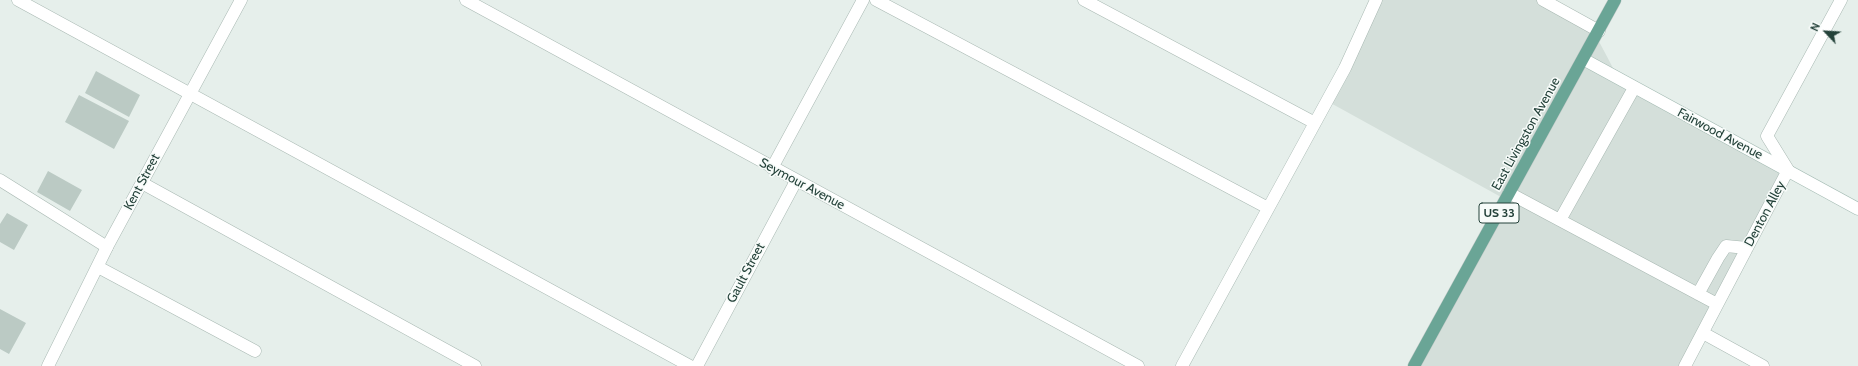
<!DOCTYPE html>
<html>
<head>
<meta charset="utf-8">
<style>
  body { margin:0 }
  #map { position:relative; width:1858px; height:366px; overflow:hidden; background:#e6efeb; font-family:Cabin,sans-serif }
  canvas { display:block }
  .north { position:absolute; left:1806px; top:12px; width:40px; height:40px; -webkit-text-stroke:3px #f7fbf9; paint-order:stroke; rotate:295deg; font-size:11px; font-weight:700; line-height:16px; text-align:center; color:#24423a }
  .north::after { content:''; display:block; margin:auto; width:14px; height:18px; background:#24423a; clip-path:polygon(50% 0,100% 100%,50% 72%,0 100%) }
</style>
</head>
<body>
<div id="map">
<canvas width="1858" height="366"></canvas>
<div class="north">N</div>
</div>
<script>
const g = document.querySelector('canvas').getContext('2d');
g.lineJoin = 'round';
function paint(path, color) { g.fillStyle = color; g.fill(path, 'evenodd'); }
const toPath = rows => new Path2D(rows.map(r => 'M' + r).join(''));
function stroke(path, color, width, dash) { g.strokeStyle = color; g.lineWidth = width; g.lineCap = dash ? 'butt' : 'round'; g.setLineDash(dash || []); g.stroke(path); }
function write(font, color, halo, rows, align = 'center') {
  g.font = font + ' Cabin,sans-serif'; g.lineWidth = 3; g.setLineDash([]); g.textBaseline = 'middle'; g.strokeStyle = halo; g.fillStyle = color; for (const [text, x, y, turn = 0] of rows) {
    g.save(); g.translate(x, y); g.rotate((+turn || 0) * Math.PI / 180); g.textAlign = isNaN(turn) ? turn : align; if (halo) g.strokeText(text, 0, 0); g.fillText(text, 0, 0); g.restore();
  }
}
const built = toPath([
  [1376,0,1538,0,1594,32,1613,68,1789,168,1685,366,1410,366,1501,197,1327,101]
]);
const building = toPath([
  [96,71,140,95,129,117,85,93],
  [79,95,129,121,114,149,65,122],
  [48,171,82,190,70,211,37,192],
  [7,213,28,225,14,250,0,242,0,224],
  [0,309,26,323,9,354,0,349]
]);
const lane = toPath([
  [18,0,690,366],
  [876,0,1268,208],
  [1084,0,1315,123],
  [0,180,107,247],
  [142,183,475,366],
  [1509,193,1717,304],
  [1560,220,1634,88],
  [98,267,255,351],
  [1698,294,1718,258,1726,246,1747,248],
  [1703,333,1763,366],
  [1182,366,1345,68,1376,0],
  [1685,366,1788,170,1767,136,1841,0]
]);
const street = toPath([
  [466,0,1138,366],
  [1543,0,1599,31],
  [772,168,863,0],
  [48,366,107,247,241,0],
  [697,366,796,181]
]);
const secondary = toPath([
  [1583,59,1858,209]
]);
const primary = toPath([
  [1414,366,1615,0]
]);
const shields = [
  [1499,213,40]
];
const shieldNames = [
  ["US 33",1499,213]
];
const streetNames = [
  ["East Livingston Avenue",1526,134,-61],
  ["Fairwood Avenue",1720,134,28],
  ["Kent Street",142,182,-62],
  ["Seymour Avenue",802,184,28],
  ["Denton Alley",1765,214,-62],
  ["Gault Street",746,273,-62]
];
paint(built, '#d4dfda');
paint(building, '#bbcac4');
stroke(lane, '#a8b8b2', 13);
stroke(street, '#a8b8b2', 13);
stroke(secondary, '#a4bbb3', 13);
stroke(primary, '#c2cac8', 13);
stroke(lane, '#fff', 12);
stroke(street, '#fff', 12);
stroke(secondary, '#fff', 12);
stroke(primary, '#6aa596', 12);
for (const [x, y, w] of shields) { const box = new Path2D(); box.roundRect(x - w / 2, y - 10, w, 20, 3); g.fillStyle = '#f7fbf9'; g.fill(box); stroke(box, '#24423a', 1); }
write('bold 12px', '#24423a', null, shieldNames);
write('13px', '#24423a', '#f7fbf9', streetNames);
</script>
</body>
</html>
